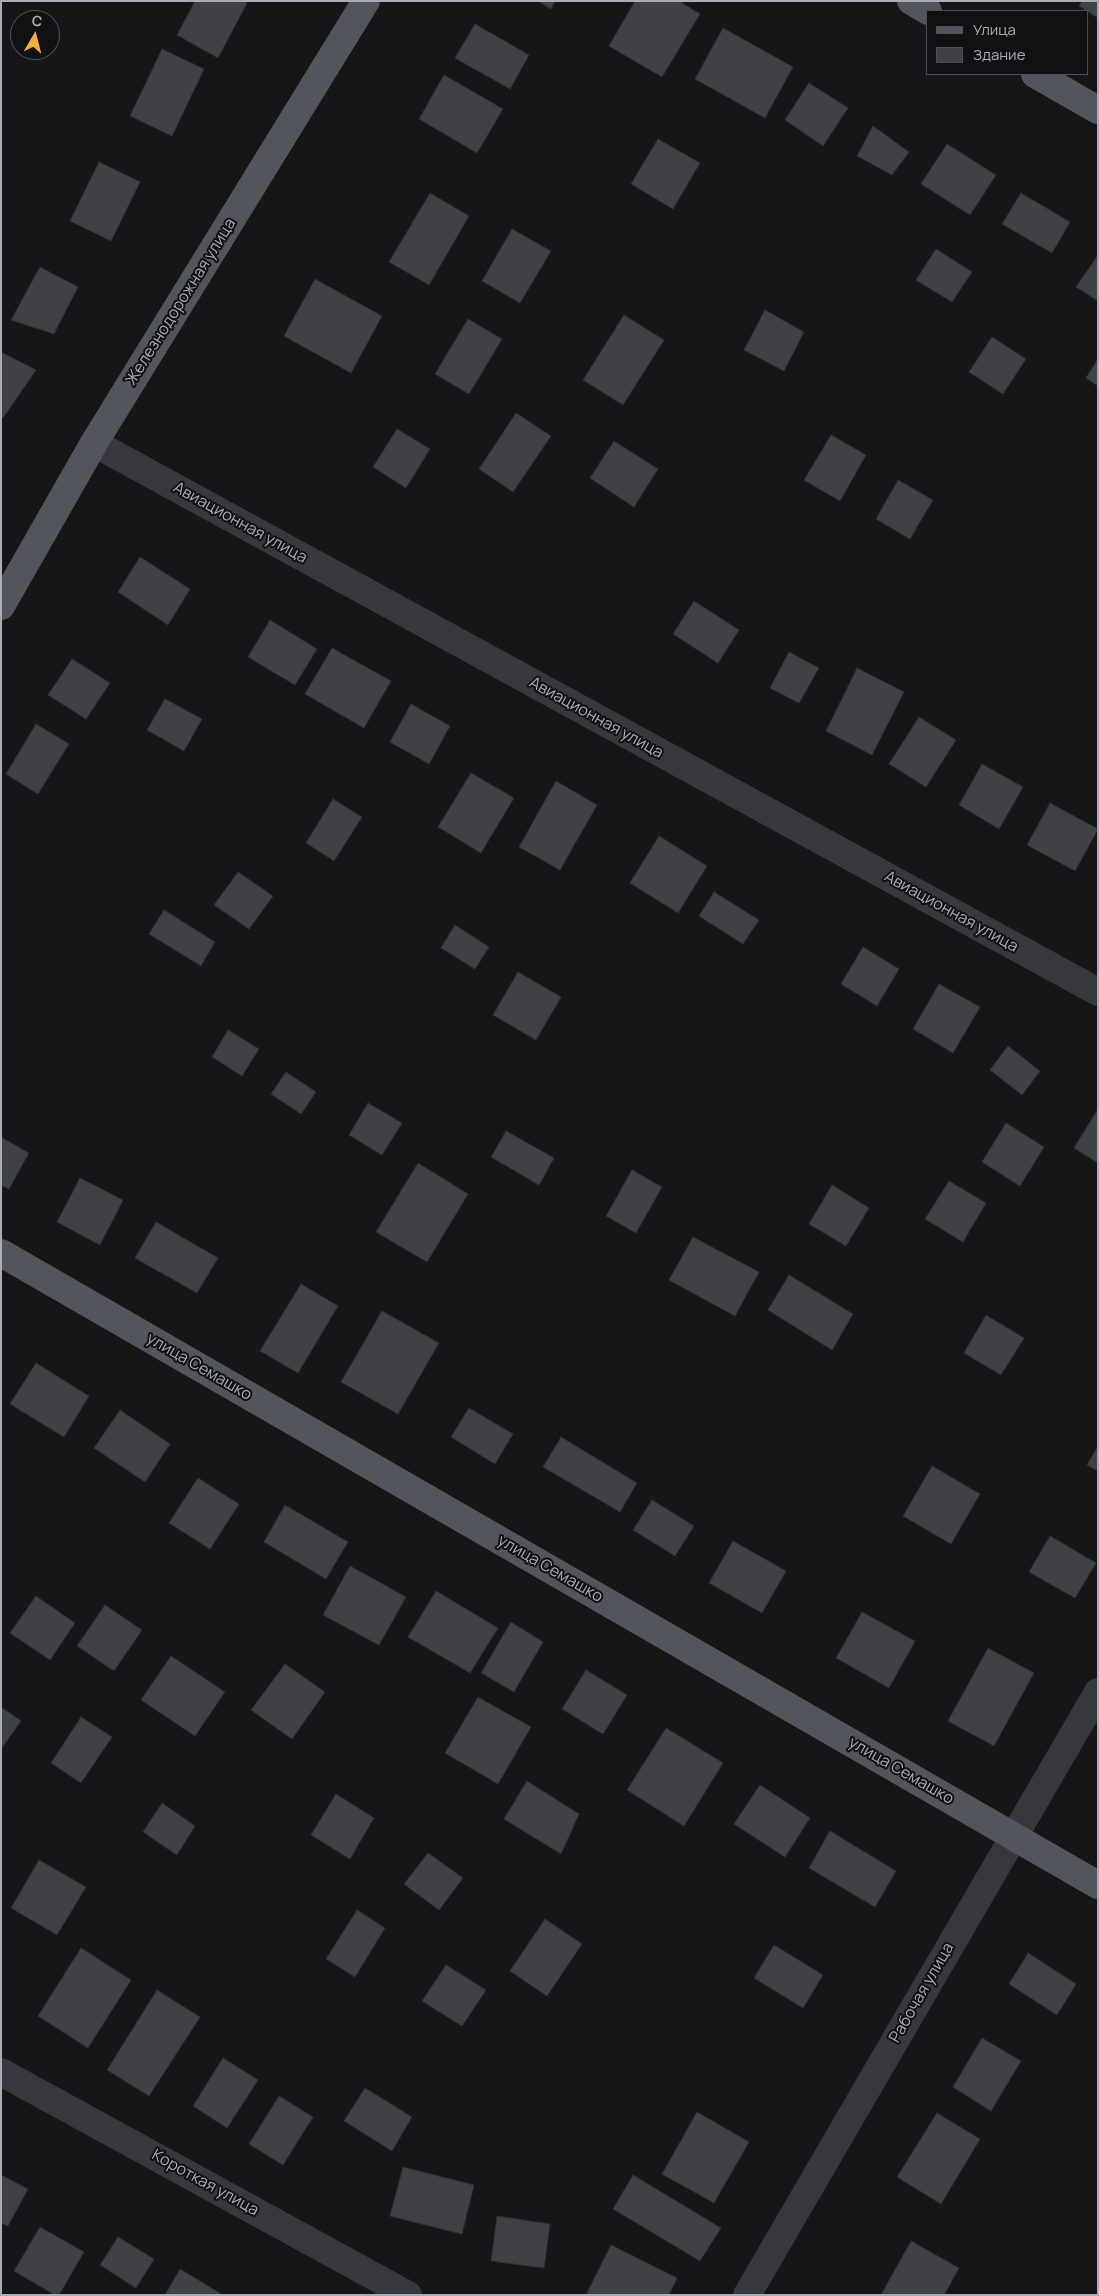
<!DOCTYPE html>
<html>
<head>
<meta charset="utf-8">
<style>
  body { margin:0 }
  #map { position:relative; width:1099px; height:2296px; overflow:hidden; background:#161618; font-family:Manrope,sans-serif }
  canvas { display:block }
  .frame { position:absolute; inset:0; border:2px solid #a8adb8; pointer-events:none }
  .legend { position:absolute; left:926px; top:10px; width:162px; height:65px; box-sizing:border-box; background:#111113; border:1px solid #4d4f55; margin:0; padding:6px 9px; list-style:none; font-size:15px; color:#a8adb8 }
  .legend li { display:flex; align-items:center; gap:10px; height:25px }
  .legend b { width:25px; border:1px solid #4d4f55 }
  .north { position:absolute; left:10px; top:10px; width:50px; height:50px; box-sizing:border-box; background:#111113; border:1px solid #4d4f55; border-radius:50%; rotate:8deg; font-size:14px; font-weight:700; line-height:20px; text-align:center; color:#a8adb8 }
  .north::after { content:''; display:block; margin:auto; width:18px; height:22px; background:#f2b134; clip-path:polygon(50% 0,100% 100%,50% 72%,0 100%) }
</style>
</head>
<body>
<div id="map">
<canvas width="1099" height="2296"></canvas>
<div class="frame"></div>
<ul class="legend">
<li><b style="height:6px;background:#53555c"></b>Улица</li>
<li><b style="height:14px;background:#404145"></b>Здание</li>
</ul>
<div class="north">С</div>
</div>
<script>
const g = document.querySelector('canvas').getContext('2d');
g.lineJoin = 'round';
function paint(path, color) { g.fillStyle = color; g.fill(path, 'evenodd'); }
const toPath = rows => new Path2D(rows.map(r => 'M' + r).join(''));
function stroke(path, color, width, dash) { g.strokeStyle = color; g.lineWidth = width; g.lineCap = dash ? 'butt' : 'round'; g.setLineDash(dash || []); g.stroke(path); }
function write(font, color, halo, rows, align = 'center') {
  g.font = font + ' Manrope,sans-serif'; g.lineWidth = 4; g.setLineDash([]); g.textBaseline = 'middle'; g.strokeStyle = halo; g.fillStyle = color; for (const [text, x, y, turn = 0] of rows) {
    g.save(); g.translate(x, y); g.rotate((+turn || 0) * Math.PI / 180); g.textAlign = isNaN(turn) ? turn : align; if (halo) g.strokeText(text, 0, 0); g.fillText(text, 0, 0); g.restore();
  }
}
const building = toPath([
  [195,1,243,1,247,3,218,58,177,35,195,1],
  [538,1,555,1,551,9,538,1],
  [635,1,679,1,700,14,662,77,609,46,635,1],
  [1082,1,1098,1,1098,18,1079,6,1082,1],
  [475,24,529,55,510,89,455,58,475,24],
  [723,28,793,67,765,118,695,79,723,28],
  [162,49,204,69,172,136,130,116,162,49],
  [444,75,503,109,477,153,419,119,444,75],
  [809,83,848,108,823,146,785,120,809,83],
  [873,126,909,152,892,175,857,156,873,126],
  [658,139,700,163,673,209,631,184,658,139],
  [947,144,996,175,970,215,921,184,947,144],
  [99,162,140,182,111,241,70,221,99,162],
  [430,193,469,216,429,285,389,262,430,193],
  [1021,193,1070,222,1052,253,1002,224,1021,193],
  [512,229,551,251,520,303,482,281,512,229],
  [936,249,972,272,952,302,916,280,936,249],
  [1098,255,1098,301,1076,287,1098,255],
  [40,267,78,287,54,334,11,320,40,267],
  [315,279,382,316,351,373,284,336,315,279],
  [765,310,804,332,784,371,744,350,765,310],
  [624,315,664,340,623,405,583,380,624,315],
  [468,319,502,339,469,394,435,374,468,319],
  [992,337,1026,359,1003,394,969,372,992,337],
  [1,352,36,370,3,418,1,417,1,352],
  [1098,359,1098,386,1086,378,1098,359],
  [516,413,551,436,513,492,479,469,516,413],
  [397,429,430,449,406,488,373,467,397,429],
  [831,435,866,455,840,501,804,480,831,435],
  [614,441,658,469,634,507,590,478,614,441],
  [898,480,933,500,910,539,876,519,898,480],
  [140,557,190,589,168,625,118,592,140,557],
  [694,601,739,630,718,663,673,634,694,601],
  [270,620,317,649,295,685,248,657,270,620],
  [332,648,391,681,364,728,305,694,332,648],
  [789,652,819,668,799,703,770,688,789,652],
  [72,659,110,683,86,719,48,695,72,659],
  [857,668,904,692,872,755,826,731,857,668],
  [165,699,202,719,184,751,147,730,165,699],
  [411,704,450,726,429,764,390,742,411,704],
  [919,717,956,740,926,787,889,764,919,717],
  [36,724,69,744,38,794,6,774,36,724],
  [982,764,1023,787,999,829,959,805,982,764],
  [471,773,514,798,481,853,438,827,471,773],
  [556,781,597,805,560,870,519,847,556,781],
  [333,799,362,817,334,861,306,843,333,799],
  [1050,803,1098,829,1075,871,1027,845,1050,803],
  [659,836,707,866,678,913,630,883,659,836],
  [238,872,273,896,249,929,214,905,238,872],
  [714,892,759,920,743,944,699,916,714,892],
  [164,910,215,942,201,966,149,934,164,910],
  [455,925,489,947,475,969,441,948,455,925],
  [863,947,899,969,877,1006,841,984,863,947],
  [518,972,561,997,536,1040,493,1015,518,972],
  [939,984,980,1007,953,1053,913,1029,939,984],
  [228,1030,259,1049,242,1076,212,1057,228,1030],
  [1008,1046,1040,1071,1022,1095,990,1070,1008,1046],
  [286,1072,316,1092,301,1114,271,1094,286,1072],
  [368,1103,402,1123,382,1155,349,1135,368,1103],
  [1098,1109,1098,1163,1074,1148,1098,1109],
  [1006,1123,1044,1147,1020,1186,982,1162,1006,1123],
  [506,1131,554,1158,539,1185,491,1157,506,1131],
  [1,1137,29,1153,9,1189,1,1185,1,1137],
  [418,1163,468,1194,427,1262,376,1232,418,1163],
  [632,1170,662,1187,636,1233,606,1216,632,1170],
  [80,1178,123,1200,100,1245,57,1222,80,1178],
  [949,1181,986,1203,963,1242,925,1219,949,1181],
  [832,1185,869,1208,846,1246,809,1224,832,1185],
  [156,1222,218,1258,197,1293,135,1258,156,1222],
  [693,1237,759,1272,735,1316,669,1280,693,1237],
  [789,1275,853,1314,832,1350,768,1310,789,1275],
  [301,1284,338,1306,298,1373,260,1351,301,1284],
  [382,1311,439,1343,398,1414,341,1382,382,1311],
  [986,1315,1024,1338,1001,1375,964,1353,986,1315],
  [36,1363,89,1396,64,1437,10,1404,36,1363],
  [469,1408,513,1434,495,1464,451,1437,469,1408],
  [120,1410,170,1444,145,1482,94,1448,120,1410],
  [561,1437,637,1483,620,1512,543,1467,561,1437],
  [1098,1446,1098,1471,1087,1465,1098,1446],
  [932,1466,980,1494,951,1544,903,1516,932,1466],
  [198,1478,239,1504,210,1549,169,1523,198,1478],
  [652,1500,694,1526,675,1556,633,1530,652,1500],
  [285,1505,348,1542,326,1579,264,1542,285,1505],
  [1050,1536,1096,1563,1075,1598,1029,1572,1050,1536],
  [733,1541,786,1571,762,1613,709,1583,733,1541],
  [350,1566,406,1597,379,1645,323,1615,350,1566],
  [436,1591,498,1628,470,1673,408,1637,436,1591],
  [36,1596,75,1623,50,1660,10,1633,36,1596],
  [105,1605,142,1630,114,1671,77,1646,105,1605],
  [862,1612,915,1641,889,1688,836,1658,862,1612],
  [511,1622,543,1642,514,1692,481,1673,511,1622],
  [988,1648,1034,1673,994,1746,948,1721,988,1648],
  [171,1656,225,1692,195,1736,141,1700,171,1656],
  [285,1664,325,1692,292,1739,251,1710,285,1664],
  [586,1670,627,1695,603,1734,562,1709,586,1670],
  [478,1697,531,1727,498,1784,445,1753,478,1697],
  [1,1707,21,1721,1,1749,1,1707],
  [81,1717,112,1737,81,1783,51,1763,81,1717],
  [666,1728,723,1763,684,1826,627,1790,666,1728],
  [527,1781,579,1814,561,1854,504,1819,527,1781],
  [760,1785,810,1818,785,1857,734,1824,760,1785],
  [336,1794,374,1818,350,1859,311,1835,336,1794],
  [162,1803,195,1826,177,1855,143,1832,162,1803],
  [830,1831,896,1871,875,1907,809,1868,830,1831],
  [428,1853,463,1878,439,1910,404,1884,428,1853],
  [39,1860,86,1887,57,1935,11,1908,39,1860],
  [357,1910,385,1928,355,1977,326,1959,357,1910],
  [545,1919,582,1944,547,1996,510,1971,545,1919],
  [774,1945,823,1975,803,2008,754,1978,774,1945],
  [81,1948,131,1980,88,2048,38,2016,81,1948],
  [1028,1953,1076,1984,1057,2015,1009,1984,1028,1953],
  [446,1965,486,1990,462,2026,422,2001,446,1965],
  [157,1990,200,2017,149,2096,107,2070,157,1990],
  [982,2038,1021,2061,991,2111,953,2087,982,2038],
  [223,2058,258,2080,227,2128,193,2106,223,2058],
  [365,2088,412,2117,392,2151,344,2121,365,2088],
  [279,2096,313,2117,283,2165,249,2144,279,2096],
  [697,2112,749,2142,714,2203,662,2174,697,2112],
  [937,2113,980,2139,941,2204,897,2177,937,2113],
  [403,2167,474,2185,462,2234,390,2216,403,2167],
  [1,2175,28,2189,8,2226,1,2223,1,2175],
  [633,2175,721,2228,700,2261,613,2209,633,2175],
  [497,2216,550,2224,544,2268,491,2261,497,2216],
  [40,2227,84,2252,59,2295,55,2295,14,2271,40,2227],
  [118,2237,154,2259,136,2288,100,2265,118,2237],
  [911,2241,959,2268,944,2295,881,2295,911,2241],
  [611,2245,677,2278,669,2295,586,2295,611,2245],
  [180,2269,223,2295,165,2295,180,2269]
]);
const minor = toPath([
  [94,443,1098,992],
  [1,2072,408,2295],
  [747,2295,1098,1692]
]);
const major = toPath([
  [911,1,928,11],
  [1035,74,1098,110],
  [1,606,94,443,366,1],
  [1,1253,1098,1885]
]);
const streetNames = [
  ["Железнодорожная улица",181,302,-58],
  ["Авиационная улица",240,523,29],
  ["Авиационная улица",596,718,29],
  ["Авиационная улица",951,912,29],
  ["улица Семашко",199,1367,30],
  ["улица Семашко",550,1569,30],
  ["улица Семашко",901,1771,30],
  ["Рабочая улица",922,1993,-60],
  ["Короткая улица",205,2183,29]
];
paint(building, '#404145');
stroke(building, '#303034', 1);
stroke(minor, '#37383d', 28);
stroke(major, '#53555c', 28);
write('16px', '#a8adb8', '#111113', streetNames);
</script>
</body>
</html>
